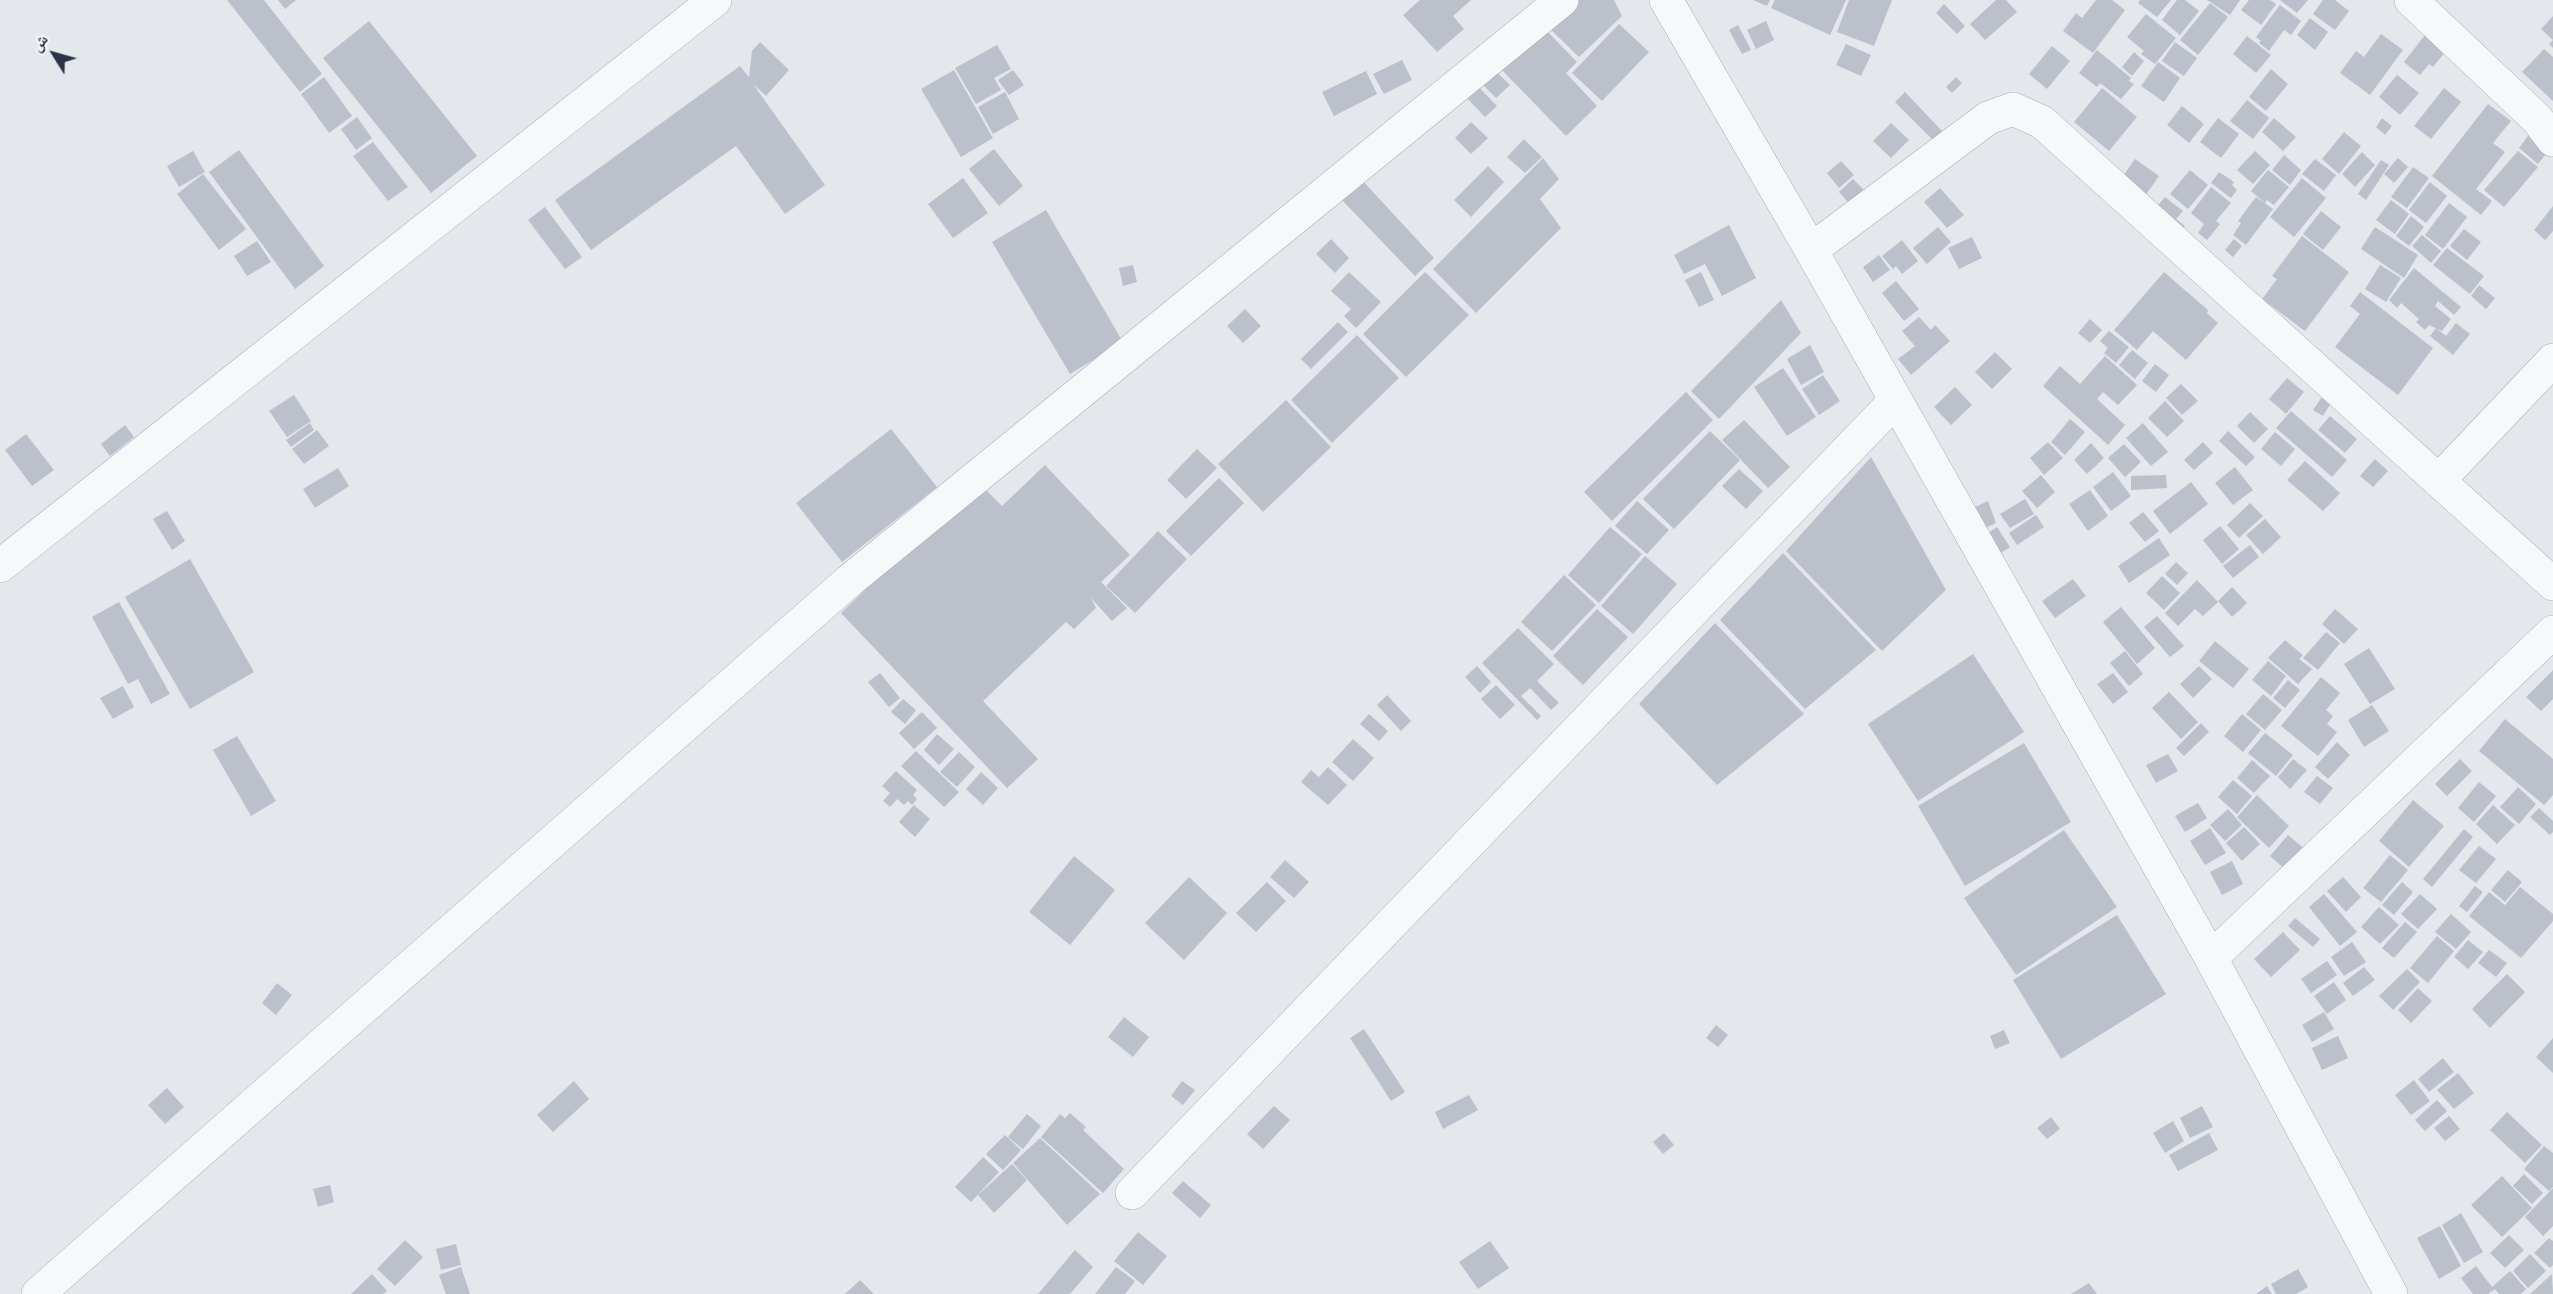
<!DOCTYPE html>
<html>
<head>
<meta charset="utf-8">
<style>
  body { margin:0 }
  #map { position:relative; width:2553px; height:1294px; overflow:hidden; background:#e4e7ec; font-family:"Source Sans 3","Noto Naskh Arabic",sans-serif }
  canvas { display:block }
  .north { position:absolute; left:24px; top:24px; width:60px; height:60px; -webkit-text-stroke:4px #f4f6f9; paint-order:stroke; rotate:307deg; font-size:16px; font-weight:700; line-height:24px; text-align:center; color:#2b3445 }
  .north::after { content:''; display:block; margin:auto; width:21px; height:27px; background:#2b3445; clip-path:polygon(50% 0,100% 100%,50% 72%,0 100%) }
</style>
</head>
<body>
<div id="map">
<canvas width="2553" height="1294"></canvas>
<div class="north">ش</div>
</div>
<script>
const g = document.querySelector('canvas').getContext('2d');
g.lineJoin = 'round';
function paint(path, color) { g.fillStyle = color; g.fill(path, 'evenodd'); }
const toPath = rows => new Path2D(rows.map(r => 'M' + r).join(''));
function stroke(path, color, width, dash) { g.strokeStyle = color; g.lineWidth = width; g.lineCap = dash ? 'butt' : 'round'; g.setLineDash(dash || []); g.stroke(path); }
const building = toPath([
  [227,0,264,0,322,74,300,92],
  [278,0,296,0,285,9],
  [1420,0,1471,0,1453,16,1464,29,1437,52,1403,15],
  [1578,0,1614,0,1622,16,1579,57,1547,26],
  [1753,0,1770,0,1767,6],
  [1775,0,1846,0,1830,35,1771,8],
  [1849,0,1892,0,1874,46,1837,32],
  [1996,0,2006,0,2017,12,1985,40,1970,24],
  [2096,0,2112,0,2125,10,2093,53,2063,31,2076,13,2082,18],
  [2140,0,2171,0,2157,17,2138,3],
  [2177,0,2185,0,2199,11,2180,35,2162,20],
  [2207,0,2240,0,2230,15],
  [2249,0,2270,0,2276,4,2261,25,2241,10],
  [2280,0,2308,0,2297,13],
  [2323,0,2335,0,2349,11,2335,30,2313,14],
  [2210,3,2228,17,2198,55,2180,40],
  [1944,4,1965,26,1957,34,1936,13],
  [2280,5,2301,21,2291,35,2284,30,2269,51,2259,43,2261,41,2256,37],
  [2146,14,2176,38,2155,64,2141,54,2144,51,2127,37],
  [2553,16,2553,48,2549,44,2553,40,2541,29],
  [2310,18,2328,32,2315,50,2297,35],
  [369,21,477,156,431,193,323,58],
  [1766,21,1774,40,1756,49,1747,30],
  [1619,24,1649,52,1602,101,1572,73],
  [1738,25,1751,50,1742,54,1729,30],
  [1543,27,1577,62,1566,73,1597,106,1566,136,1501,69],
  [2381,34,2403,50,2370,95,2340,73,2356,51,2364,57],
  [2425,35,2445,52,2433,67,2429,64,2420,75,2404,62],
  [2247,36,2271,55,2256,73,2233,54],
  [760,42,789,70,766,96,753,84,825,185,785,214,736,146,591,250,555,200,740,66,749,77,752,51],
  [2175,42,2197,58,2184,76,2162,61],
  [1846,44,1871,55,1861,76,1836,65],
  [997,45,1011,69,994,78,1001,90,976,104,955,68],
  [2052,46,2070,61,2047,89,2029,74],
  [2544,49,2553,57,2553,101,2522,72],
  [2097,50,2131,78,2129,81,2134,84,2121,99,2100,83,2097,87,2079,73],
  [2134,52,2144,61,2132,76,2122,67],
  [1402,60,1412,80,1384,94,1373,74],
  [2158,62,2180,78,2164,102,2141,86],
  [1490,66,1510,85,1496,98,1477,79],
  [2271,69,2288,84,2266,111,2249,97],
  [954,70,993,138,961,157,921,89],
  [1013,70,1024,85,1009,95,998,80],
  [1366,71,1377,94,1334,116,1322,92],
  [2397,75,2419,93,2400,115,2379,97],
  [324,77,352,116,329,133,301,94],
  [1956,77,1962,83,1952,93,1946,87],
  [1474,82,1497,106,1485,117,1463,94],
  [2102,88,2137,117,2109,151,2074,122],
  [2444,88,2461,102,2431,139,2414,126],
  [1005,92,1019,119,993,134,978,107],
  [1905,92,1942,131,1933,140,1895,102],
  [2247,100,2269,118,2253,139,2230,121],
  [2488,104,2511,121,2493,143,2505,152,2476,189,2492,201,2481,215,2432,176],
  [2182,106,2204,124,2189,143,2167,125],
  [357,117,372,138,356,150,341,129],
  [2218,118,2239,134,2221,158,2200,142],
  [2274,118,2296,137,2283,151,2262,132],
  [2382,118,2392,126,2385,135,2376,127],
  [1471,122,1488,138,1471,154,1455,138],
  [1891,123,1909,140,1891,158,1873,141],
  [2344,132,2361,146,2339,174,2322,159],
  [2530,133,2550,149,2538,164,2519,148],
  [1524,139,1542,157,1525,173,1507,157],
  [373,142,408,187,388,201,353,156],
  [994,149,1023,186,999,206,969,169],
  [239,150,324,266,295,289,209,172],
  [193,151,205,172,179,187,167,166],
  [2255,151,2270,165,2253,184,2237,170],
  [2518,151,2538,167,2504,207,2484,190],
  [2362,152,2375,165,2355,187,2342,174],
  [2284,155,2301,170,2290,185,2272,170],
  [1543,158,1559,179,1540,199,1561,228,1476,313,1433,269],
  [2398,158,2408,167,2394,183,2384,174],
  [2135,159,2159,176,2145,196,2121,179],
  [2315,159,2336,175,2324,191,2302,174],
  [2381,160,2389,165,2366,200,2358,194],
  [1841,161,1854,175,1839,188,1827,173],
  [1488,166,1504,182,1471,217,1454,200],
  [2413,167,2429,178,2407,208,2391,197],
  [2190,170,2208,185,2188,209,2170,194],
  [2268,170,2289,187,2274,205,2267,200,2265,203,2251,191],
  [2219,172,2234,182,2232,185,2237,190,2231,198,2211,183],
  [203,174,246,229,219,250,177,194],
  [963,178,988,213,953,238,928,204],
  [2302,178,2326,198,2294,237,2270,217],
  [1361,179,1434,258,1415,276,1340,198],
  [1853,179,1867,193,1852,207,1839,192],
  [2430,182,2447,196,2426,223,2409,210],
  [2211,187,2231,203,2216,221,2220,224,2207,240,2198,233,2204,224,2191,213],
  [1940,188,1964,215,1947,228,1924,202],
  [2165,197,2183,211,2176,219,2185,226,2176,237,2150,215],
  [2256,197,2273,209,2246,245,2233,235,2241,223,2238,221],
  [2391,200,2409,214,2395,234,2376,220],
  [2449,203,2467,217,2443,249,2425,235],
  [2553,206,2553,231,2545,240,2534,230],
  [545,207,582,257,565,269,528,220],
  [1046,210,1123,342,1070,374,992,242],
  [2321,211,2341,227,2323,250,2303,234],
  [2411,216,2424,227,2409,246,2396,236],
  [1729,225,1756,278,1722,296,1705,264,1684,274,1674,255],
  [1938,227,1951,242,1927,264,1913,248],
  [2375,227,2418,255,2404,278,2361,249],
  [2464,229,2481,242,2467,260,2450,246],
  [2422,235,2441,251,2431,263,2412,246],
  [2302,236,2349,272,2305,331,2262,299,2277,279,2272,276],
  [1972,237,1982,258,1959,269,1948,248],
  [1331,239,1349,258,1335,273,1316,254],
  [2234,239,2242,246,2233,257,2225,250],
  [1902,240,1918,261,1902,274,1896,266,1893,269,1882,256],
  [257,241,271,262,247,276,234,256],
  [2447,248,2484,276,2470,294,2433,265],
  [1879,255,1890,270,1873,282,1863,267],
  [1133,265,1137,282,1123,286,1119,268],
  [2380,265,2401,278,2386,302,2365,289],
  [2414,268,2461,307,2454,315,2438,301,2435,306,2451,319,2442,331,2429,325,2425,330,2416,322,2419,319,2401,303,2397,308,2389,300],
  [1349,272,1381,302,1356,328,1344,316,1351,309,1331,291],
  [1425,272,1469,315,1406,377,1363,334],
  [1701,272,1714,300,1699,307,1685,280],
  [2164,272,2208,310,2207,313,2218,323,2186,360,2153,331,2137,350,2114,330],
  [1896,281,1919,309,1904,321,1882,293],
  [2479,285,2495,298,2486,309,2471,296],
  [2360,292,2433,348,2398,395,2335,347,2360,314,2350,306],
  [1781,300,1801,333,1719,419,1691,391],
  [1245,309,1261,326,1243,343,1227,326],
  [1919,317,1931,330,1935,325,1950,341,1911,375,1898,359,1915,346,1902,331],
  [2090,319,2102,330,2090,343,2078,333],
  [1338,322,1348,332,1311,369,1301,359],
  [2456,323,2470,334,2453,355,2430,336,2436,328,2446,336],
  [2109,331,2129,347,2116,363,2104,353,2108,348,2100,341],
  [1357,335,1399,378,1332,443,1291,400],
  [1810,345,1824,372,1801,385,1787,359],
  [2132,350,2148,363,2135,379,2119,365],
  [1995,352,2012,369,1992,389,1975,372],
  [2105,356,2137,385,2118,405,2103,392,2097,399,2125,425,2108,445,2043,386,2060,366,2080,384],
  [2155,364,2169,375,2156,392,2142,381],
  [1783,368,1816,417,1787,436,1754,387],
  [1823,375,1840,401,1819,415,1802,389],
  [2287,378,2304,392,2286,414,2269,399],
  [2181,384,2198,401,2182,415,2166,398],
  [1955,387,1972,405,1951,425,1934,407],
  [1686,392,1713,420,1612,521,1584,492],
  [294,395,311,421,287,437,269,411],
  [2322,397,2331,403,2323,416,2313,410],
  [1286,400,1331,447,1263,512,1218,464],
  [2165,401,2184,421,2167,437,2148,418],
  [2291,411,2347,460,2332,477,2276,428],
  [2250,412,2268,429,2254,443,2237,426],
  [2330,416,2357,439,2345,453,2318,430],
  [2070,419,2085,432,2065,455,2051,442],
  [1744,420,1790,467,1768,488,1722,440],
  [310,423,314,430,291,447,286,440],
  [2143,423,2168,452,2151,466,2126,438],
  [125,425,134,437,110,456,101,444],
  [891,429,937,487,842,562,796,503],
  [317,430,329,446,304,464,292,449],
  [1710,431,1740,460,1674,529,1643,499],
  [2228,431,2255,457,2246,466,2219,441],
  [2275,432,2295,449,2281,466,2261,449],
  [26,434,54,470,32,486,5,450],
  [2048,442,2063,458,2044,475,2030,458],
  [2203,442,2213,453,2194,470,2184,460],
  [2091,443,2104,458,2087,474,2074,460],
  [2124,444,2141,462,2125,477,2108,458],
  [1197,449,1217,468,1186,499,1167,480],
  [1871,457,1946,590,1882,651,1786,551],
  [2375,459,2388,471,2373,487,2360,476],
  [2305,461,2340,493,2323,511,2287,480],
  [1045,465,1130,555,1101,582,1127,608,1112,621,1091,598,1096,608,1074,629,1066,622,983,701,1038,759,1007,788,841,613,978,482,1002,506],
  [2235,467,2253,490,2233,505,2215,483],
  [338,468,349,486,315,508,303,489],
  [1739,469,1763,491,1746,509,1722,486],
  [2113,472,2131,496,2111,511,2093,487],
  [2041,475,2055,492,2037,508,2022,491],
  [2166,475,2167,488,2131,490,2131,476],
  [1219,478,1244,503,1191,556,1166,531],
  [2191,482,2208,504,2170,534,2153,511],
  [2090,490,2108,516,2088,531,2069,504],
  [2025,499,2034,514,2010,528,2000,514],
  [1637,501,1669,530,1647,554,1615,526],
  [1988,501,1996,523,1978,531,1969,510],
  [2250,503,2263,516,2239,538,2227,525],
  [167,511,185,541,172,550,153,519],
  [2143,512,2159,531,2145,542,2129,523],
  [2036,515,2044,527,2017,545,2009,533],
  [2265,519,2281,537,2263,554,2246,535],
  [2220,526,2239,549,2222,564,2203,540],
  [1610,527,1642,554,1599,603,1568,575],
  [1997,527,2010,547,1998,555,1985,535],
  [1158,531,1187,559,1135,613,1106,586],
  [2159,538,2170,555,2129,583,2118,566],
  [2250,545,2259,557,2233,578,2223,566],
  [1783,553,1876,650,1805,709,1720,620],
  [1645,556,1677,584,1633,634,1601,606],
  [190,559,254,672,190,709,125,597],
  [2176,562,2188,573,2177,585,2165,574],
  [1564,575,1596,605,1552,651,1521,622],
  [2162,576,2180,593,2164,610,2146,593],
  [2073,579,2086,596,2055,618,2042,601],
  [2197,580,2218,602,2203,616,2195,609,2178,626,2165,613],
  [2232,587,2247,603,2232,617,2218,601],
  [119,602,170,694,151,704,138,679,128,684,92,617],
  [2121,607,2155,648,2137,664,2103,622],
  [1597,609,1628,637,1583,685,1553,656],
  [2335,609,2358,629,2344,644,2322,624],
  [2157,616,2184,646,2170,657,2144,627],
  [1715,623,1804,714,1717,785,1639,704],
  [1518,628,1554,664,1537,681,1559,703,1551,710,1530,688,1521,696,1541,716,1537,720,1482,663],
  [2326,632,2340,643,2318,670,2303,658],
  [2285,640,2303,655,2299,659,2312,669,2298,684,2268,658],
  [2215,641,2249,669,2233,688,2199,661],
  [2369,648,2395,689,2370,704,2344,664],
  [2125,651,2143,674,2129,686,2110,663],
  [1973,654,2024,732,1918,801,1868,724],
  [2268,661,2286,676,2271,696,2252,680],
  [1477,666,1491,682,1480,693,1465,677],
  [2199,666,2212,679,2193,698,2180,684],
  [2553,670,2553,699,2541,711,2526,697],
  [880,673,900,698,889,707,868,682],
  [2113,673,2128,692,2113,704,2097,684],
  [2321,677,2340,693,2326,710,2333,716,2327,724,2337,732,2318,756,2281,726],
  [2288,680,2300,690,2285,708,2273,698],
  [1496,685,1515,705,1500,719,1481,699],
  [123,686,134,707,113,719,100,698],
  [2169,692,2198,722,2181,739,2152,708],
  [2263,694,2282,710,2265,730,2246,714],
  [1387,695,1411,721,1401,731,1377,705],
  [903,699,916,710,905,724,891,712],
  [2372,705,2389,731,2364,747,2348,720],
  [922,712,937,728,914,749,899,733],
  [1369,714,1388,731,1379,741,1360,724],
  [2242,714,2261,730,2243,752,2224,736],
  [2505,719,2553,759,2553,795,2544,805,2479,751],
  [2201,723,2209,732,2184,756,2176,748],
  [2265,733,2293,755,2276,776,2248,753],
  [937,734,954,749,939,765,924,750],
  [237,736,276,801,251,816,213,750],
  [1353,739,1374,758,1353,781,1332,762],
  [2337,742,2350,755,2328,779,2315,767],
  [2024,743,2071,822,1965,886,1918,806],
  [916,751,959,792,944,807,901,766],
  [959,752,975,767,957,787,940,772],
  [2168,754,2178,771,2156,783,2146,765],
  [2293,759,2307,770,2290,789,2278,777],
  [2460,759,2472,771,2447,796,2435,784],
  [2252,760,2270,776,2254,793,2237,778],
  [1328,767,1347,785,1328,805,1301,782,1311,770,1319,777],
  [896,771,917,790,913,795,917,799,912,805,908,801,904,805,897,799,890,807,883,801,890,793,882,786],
  [981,772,998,788,983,805,966,789],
  [2317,776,2333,788,2320,804,2304,792],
  [2233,780,2252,796,2237,814,2218,797],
  [2479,782,2496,796,2474,822,2458,808],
  [2518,787,2536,804,2519,824,2500,807],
  [2257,795,2289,826,2269,848,2237,817],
  [2413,800,2444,826,2409,867,2379,841],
  [2198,803,2207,818,2185,832,2175,816],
  [914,805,930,819,915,837,899,822],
  [2493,805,2515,825,2497,844,2476,824],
  [2539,808,2553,821,2553,832,2550,835,2530,817],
  [2228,809,2242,825,2225,841,2210,825],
  [2244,827,2260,844,2242,861,2226,843],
  [2210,828,2226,853,2205,865,2190,841],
  [2464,829,2473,837,2432,887,2423,879],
  [2064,830,2117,907,2016,975,1964,898],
  [2288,835,2306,850,2287,871,2270,856],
  [2479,846,2496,859,2476,883,2459,870],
  [2390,855,2408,870,2381,902,2363,888],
  [1074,856,1115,890,1070,945,1029,912],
  [1285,860,1309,882,1294,898,1270,877],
  [2232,861,2243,884,2222,895,2210,872],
  [2508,870,2522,882,2505,902,2491,890],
  [1189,877,1227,913,1184,960,1145,923],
  [2343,877,2361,897,2346,912,2327,891],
  [1267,882,1286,901,1256,932,1236,913],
  [2402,882,2413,892,2394,915,2382,905],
  [2475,886,2483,892,2467,912,2459,906],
  [2520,887,2553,914,2553,921,2521,958,2469,916,2489,892,2505,905],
  [2324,894,2357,932,2340,946,2309,907],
  [2420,894,2437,909,2418,929,2401,914],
  [2379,907,2399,925,2380,944,2361,927],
  [2451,914,2471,932,2456,949,2435,932],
  [2117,915,2166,994,2061,1059,2013,980],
  [2295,918,2320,939,2313,947,2288,926],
  [2405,922,2417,932,2394,958,2382,948],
  [2283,932,2300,950,2271,977,2254,959],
  [2437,936,2454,951,2428,983,2410,968],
  [2468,940,2483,952,2468,969,2454,957],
  [2352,942,2366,962,2344,976,2331,957],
  [2489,950,2507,963,2496,977,2478,963],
  [2327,961,2337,975,2311,993,2301,979],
  [2364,967,2375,980,2353,996,2343,983],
  [2407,969,2420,982,2393,1010,2379,996],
  [2507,974,2525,992,2490,1028,2472,1009],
  [2334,982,2346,1000,2327,1014,2314,996],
  [277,983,292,995,276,1015,262,1003],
  [2418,988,2432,1001,2411,1023,2398,1010],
  [2324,1012,2334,1029,2312,1042,2302,1025],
  [1124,1017,1149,1037,1133,1057,1108,1037],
  [1716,1025,1728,1035,1718,1047,1706,1038],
  [1364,1029,1405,1092,1391,1101,1350,1038],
  [2004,1030,2010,1043,1995,1049,1990,1036],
  [2338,1036,2348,1058,2322,1070,2312,1048],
  [2553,1038,2553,1073,2536,1057],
  [2443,1058,2454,1072,2429,1092,2418,1079],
  [2458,1073,2474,1093,2454,1109,2437,1090],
  [2414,1080,2430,1101,2411,1115,2395,1095],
  [574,1081,589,1099,553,1132,537,1115],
  [1182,1081,1195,1090,1183,1105,1171,1096],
  [167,1088,184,1107,165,1124,148,1105],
  [1469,1095,1478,1110,1443,1129,1435,1112],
  [2437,1100,2447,1111,2425,1131,2415,1120],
  [1274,1106,1290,1120,1263,1149,1247,1134],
  [2202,1106,2213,1127,2190,1138,2180,1118],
  [2507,1112,2542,1145,2525,1163,2490,1130],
  [1070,1113,1086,1127,1083,1130,1124,1169,1103,1193,1041,1137,1060,1114,1065,1118],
  [1027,1114,1041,1126,1023,1149,1008,1137],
  [2449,1116,2460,1129,2445,1141,2434,1128],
  [2051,1117,2060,1129,2047,1139,2037,1128],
  [2173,1121,2184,1141,2165,1153,2153,1133],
  [1664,1133,1674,1145,1663,1154,1653,1142],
  [2209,1133,2218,1150,2178,1171,2169,1155],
  [1005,1135,1021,1150,1003,1170,986,1154],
  [1040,1138,1100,1194,1067,1225,1013,1163],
  [2544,1146,2553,1153,2553,1187,2549,1191,2524,1169],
  [983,1157,999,1172,971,1202,955,1187],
  [1012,1164,1027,1180,994,1213,978,1195],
  [2524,1174,2543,1193,2532,1204,2513,1186],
  [2502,1176,2532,1208,2502,1237,2471,1205],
  [1183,1181,1211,1205,1200,1218,1172,1193],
  [330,1185,334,1202,318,1207,313,1189],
  [2553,1188,2553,1226,2543,1236,2525,1217],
  [2461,1213,2483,1252,2464,1263,2442,1225],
  [2440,1226,2461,1266,2439,1279,2417,1238],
  [1138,1232,1167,1256,1143,1285,1114,1261],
  [2509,1235,2524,1250,2505,1268,2490,1253],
  [2549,1238,2553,1241,2553,1265,2550,1268,2534,1253],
  [405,1240,423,1257,395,1286,377,1269],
  [1490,1241,1509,1268,1478,1289,1459,1262],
  [456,1244,461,1265,441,1270,436,1249],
  [1075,1250,1093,1267,1070,1294,1038,1294],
  [2530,1254,2546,1271,2528,1288,2513,1271],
  [2476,1266,2492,1287,2510,1271,2526,1289,2521,1294,2499,1294,2495,1289,2488,1294,2473,1294,2461,1278],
  [461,1267,470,1294,446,1294,439,1275],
  [1116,1267,1135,1281,1125,1294,1095,1294],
  [2298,1269,2308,1287,2296,1294,2276,1294,2271,1284],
  [372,1274,387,1291,383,1294,351,1294],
  [2552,1274,2553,1294,2530,1294],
  [860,1280,874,1294,845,1294],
  [2089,1283,2097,1294,2071,1294],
  [2267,1286,2272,1294,2256,1294]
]);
const minor = toPath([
  [1666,0,1811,250,2211,958,2391,1294],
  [2411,0,2537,119,2553,140],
  [1811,250,1988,118,2013,109,2042,122,2553,584],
  [2440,479,2553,360],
  [0,566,715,0],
  [2211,958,2553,632],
  [1132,1193,1896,400],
  [38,1294,849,581,1562,0]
]);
paint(building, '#bbc0ca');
stroke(minor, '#a9aeb7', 34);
stroke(minor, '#f7f8fa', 33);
</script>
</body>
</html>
